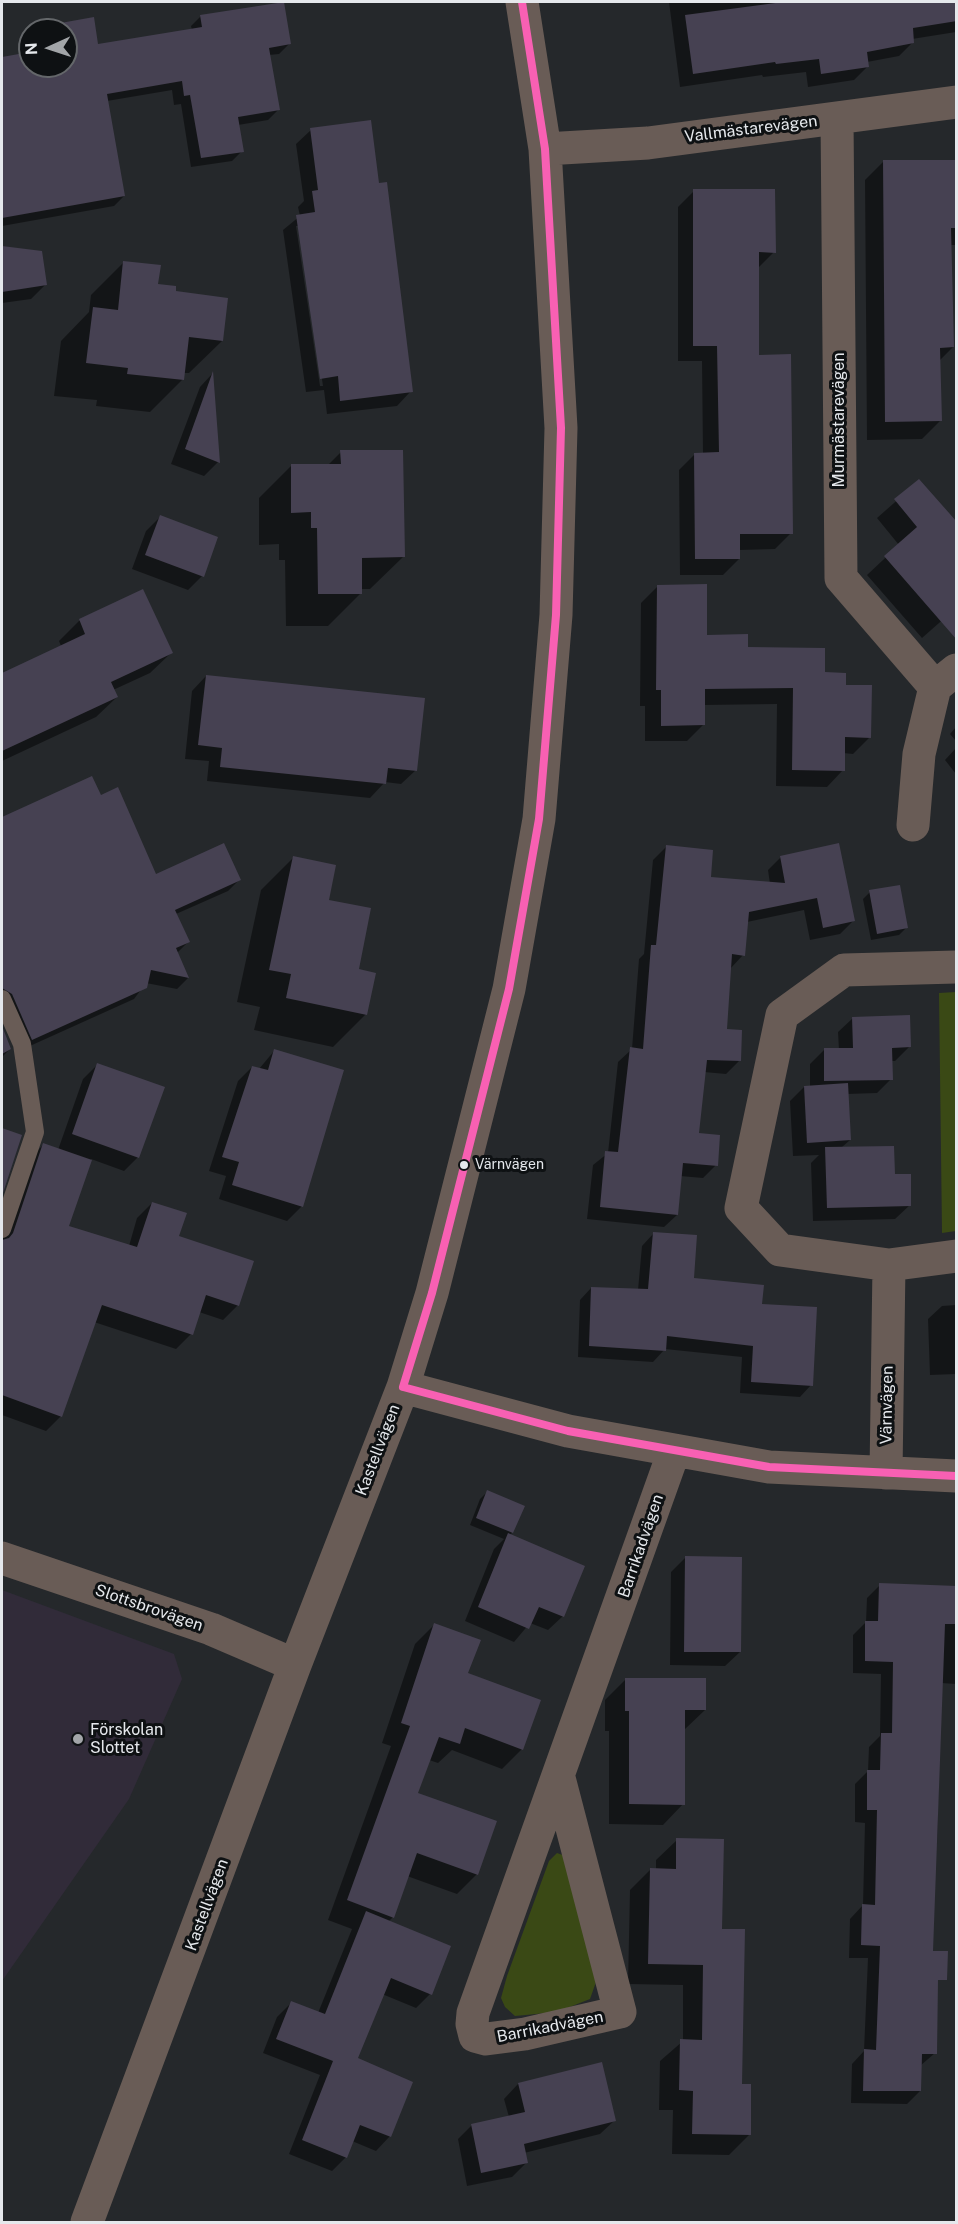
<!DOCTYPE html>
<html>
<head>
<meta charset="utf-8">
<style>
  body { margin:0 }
  #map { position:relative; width:958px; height:2224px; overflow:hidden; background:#25282b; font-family:"Public Sans",sans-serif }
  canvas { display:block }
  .frame { position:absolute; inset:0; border:3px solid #e5e8ec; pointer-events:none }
  .north { position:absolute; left:18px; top:18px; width:60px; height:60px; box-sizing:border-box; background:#0e1113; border:2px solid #64676a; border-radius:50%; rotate:267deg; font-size:16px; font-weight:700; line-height:24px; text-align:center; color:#e5e8ec }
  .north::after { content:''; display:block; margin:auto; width:21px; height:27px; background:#a2a5a8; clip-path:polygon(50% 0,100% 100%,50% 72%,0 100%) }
</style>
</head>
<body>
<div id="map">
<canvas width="958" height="2224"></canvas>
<div class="frame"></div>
<div class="north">N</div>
</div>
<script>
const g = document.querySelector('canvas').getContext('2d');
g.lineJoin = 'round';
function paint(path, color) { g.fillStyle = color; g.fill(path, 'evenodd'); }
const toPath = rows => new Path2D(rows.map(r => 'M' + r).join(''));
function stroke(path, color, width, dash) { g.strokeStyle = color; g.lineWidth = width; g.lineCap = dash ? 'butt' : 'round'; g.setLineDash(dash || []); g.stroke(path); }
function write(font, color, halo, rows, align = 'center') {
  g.font = font + ' "Public Sans",sans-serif'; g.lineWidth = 6; g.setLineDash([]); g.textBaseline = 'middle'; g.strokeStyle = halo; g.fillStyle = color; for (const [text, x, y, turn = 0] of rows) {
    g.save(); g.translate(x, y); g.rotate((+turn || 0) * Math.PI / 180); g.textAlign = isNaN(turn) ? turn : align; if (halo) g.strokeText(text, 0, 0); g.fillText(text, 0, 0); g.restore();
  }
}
const education = toPath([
  [2,1590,174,1654,182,1679,129,1799,2,1981]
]);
const green = toPath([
  [956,992,956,1231,942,1233,939,993],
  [557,1853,568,1857,596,1982,590,1999,557,2012,515,2016,505,2007,501,1998,507,1976,549,1861]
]);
const shadow = toPath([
  [669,2,956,2,956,32,912,39,913,42,899,56,867,62,867,67,854,80,808,87,806,72,763,77,762,75,680,87],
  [201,16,289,44,279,54,269,55,278,110,268,120,238,125,242,151,232,161,191,167,181,104,174,105,172,90,107,101,124,196,114,206,2,226,2,59,30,54,30,66,66,66,66,30,51,30,55,26,93,19,97,45,192,30,191,26],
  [311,130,411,391,397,406,327,414,324,390,306,392,283,230,300,216,298,207,304,201,296,144],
  [296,226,299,226,323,386,320,386],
  [884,161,956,161,956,245,950,245,953,347,939,361,941,420,922,439,867,440,865,180],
  [694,191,774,252,757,269,757,356,791,533,775,549,739,550,739,559,723,575,680,575,679,470,695,454,703,454,702,361,678,361,678,207],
  [2,248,40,252,45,285,31,299,2,303],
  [124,262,157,286,174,293,222,341,189,373,184,373,183,379,150,412,96,406,97,400,54,396,61,341,89,312,91,295],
  [212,374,218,462,204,476,171,464,200,387],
  [341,452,403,557,370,589,361,589,361,593,328,626,286,626,285,560,279,560,279,544,259,545,259,498,291,466,328,465],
  [919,481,956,608,922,638,867,575,899,545,877,518],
  [160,517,202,576,188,590,132,569,146,531],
  [657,587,706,636,824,674,845,686,870,737,853,754,843,753,843,770,827,787,776,786,777,704,704,705,704,724,687,741,645,741,645,706,640,706,641,603],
  [142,591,171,653,150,673,113,690,117,697,96,717,2,761,2,675,61,646,59,641,79,621],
  [206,676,416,770,401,784,385,782,370,798,207,781,209,761,185,759,192,691],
  [956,727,956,741,950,734],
  [956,748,956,774,945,760],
  [100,797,155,876,239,880,228,891,176,914,188,942,177,953,188,978,177,989,146,983,134,999,21,1050,2,1006,2,842],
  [666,847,709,878,770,884,768,870,781,857,853,921,840,934,810,940,804,910,747,922,743,955,730,969,725,1030,739,1061,726,1074,704,1072,697,1134,716,1165,703,1178,680,1176,677,1215,664,1227,587,1219,593,1165,608,1153,618,1062,632,1049,639,959,644,954,653,860],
  [293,858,327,901,357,971,366,1014,333,1047,254,1030,260,1007,237,1002,261,890],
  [870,892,906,928,899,935,871,940,863,899],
  [853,1018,909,1047,895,1061,891,1061,891,1079,877,1093,847,1094,850,1140,841,1148,893,1176,910,1205,895,1219,813,1221,811,1163,819,1155,793,1156,790,1101,804,1087,810,1087,810,1064,824,1050,839,1050,838,1032],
  [2,1030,10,1049,2,1057],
  [274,1051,302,1206,287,1221,219,1199,226,1176,209,1171,238,1081,252,1067,259,1069],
  [98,1064,138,1157,124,1171,91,1159,67,1226,129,1246,137,1218,152,1203,177,1237,238,1305,223,1320,199,1312,191,1334,176,1349,94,1322,61,1416,46,1431,2,1415,2,1239,29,1159,44,1144,58,1150,83,1079],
  [2,1130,20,1136,2,1191],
  [653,1234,693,1279,760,1305,811,1385,800,1397,740,1393,742,1357,665,1349,653,1362,578,1357,580,1300,591,1288,638,1290,642,1246],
  [956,1305,956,1374,930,1375,928,1319,942,1306],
  [487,1492,512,1533,509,1536,563,1616,548,1630,530,1623,514,1642,465,1621,494,1549,504,1539,470,1525,480,1499],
  [685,1558,740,1652,725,1666,670,1665,671,1572],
  [880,1585,956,1588,956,1684,941,1683,937,1844,934,1847,931,1953,935,2053,920,2066,920,2091,907,2104,851,2103,852,2064,864,2051,868,1958,849,1958,850,1919,863,1905,865,1823,855,1822,855,1784,868,1771,869,1747,880,1736,881,1674,853,1673,853,1635,866,1622,867,1598],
  [435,1624,466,1674,522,1749,502,1769,452,1750,438,1763,429,1760,416,1794,477,1874,457,1894,407,1876,393,1917,388,1922,430,1994,416,2008,382,1994,356,2059,390,2136,376,2151,352,2141,346,2157,332,2171,289,2154,320,2075,263,2053,277,2017,291,2003,318,2013,352,1929,328,1920,391,1746,382,1743,415,1644],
  [626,1679,705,1710,684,1730,683,1804,663,1825,609,1824,609,1731,605,1731,605,1700],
  [677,1840,740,2085,749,2135,729,2155,672,2154,673,2110,659,2110,660,2061,683,2041,683,1985,628,1984,630,1890,650,1870,656,1870,656,1860],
  [600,2064,615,2120,600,2134,524,2153,526,2163,512,2177,467,2186,458,2139,472,2125,509,2117,504,2099,518,2084]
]);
const building = toPath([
  [284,2,291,44,269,48,280,110,238,117,244,152,201,158,190,95,184,96,182,81,107,94,125,196,2,218,2,57,30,52,30,66,66,66,66,30,56,30,55,24,94,17,98,44,202,27,200,15],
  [783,2,957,2,957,21,913,28,914,43,867,52,869,67,821,74,819,59,776,64,775,62,693,74,685,15],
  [371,120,379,183,387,182,413,392,340,401,338,376,320,379,296,215,315,212,312,191,318,190,310,128],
  [883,160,957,160,957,228,951,228,954,347,940,348,942,421,885,422],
  [693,189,775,189,776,253,759,252,759,355,791,354,793,534,740,534,740,559,695,559,694,453,719,452,717,346,693,346],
  [2,246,42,251,47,285,2,292],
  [123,261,161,265,158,284,176,286,176,291,228,298,223,341,189,337,184,380,127,374,128,368,86,363,93,307,118,310],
  [213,371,220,463,185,449],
  [340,450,403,450,405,557,362,558,362,594,318,594,317,528,311,528,311,512,291,513,291,464,341,464],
  [919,479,957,522,957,640,884,556,917,527,894,499],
  [160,515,218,537,204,577,145,555],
  [707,584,707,635,748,634,748,647,825,648,825,672,846,673,846,685,872,685,871,738,845,737,845,771,792,770,793,688,705,689,705,725,661,726,661,690,656,690,657,585],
  [143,589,173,653,111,682,118,697,2,751,2,673,85,634,79,619],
  [206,675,425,698,417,771,388,768,386,784,220,767,222,748,198,745],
  [92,776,101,795,118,787,156,874,224,843,241,880,175,910,190,942,176,948,189,978,151,970,147,988,32,1040,12,994,2,988,2,817],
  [839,843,855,921,823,928,817,898,749,912,745,956,732,954,727,1029,742,1030,741,1061,707,1060,699,1133,720,1135,718,1166,683,1163,678,1215,600,1207,605,1151,618,1152,630,1047,643,1049,651,945,656,945,666,845,713,850,711,877,785,883,780,856],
  [293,856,336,865,329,900,371,908,359,969,376,973,367,1015,286,998,291,974,269,970],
  [900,885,908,928,877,934,869,890],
  [910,1015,911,1047,892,1048,893,1080,824,1081,824,1048,853,1048,852,1017],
  [2,1026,11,1049,2,1054],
  [274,1049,344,1070,303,1207,232,1185,239,1162,222,1157,252,1066,268,1070],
  [97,1063,165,1087,139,1158,72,1134],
  [848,1083,851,1140,807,1143,804,1086],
  [2,1128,22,1135,2,1196],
  [43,1143,92,1160,69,1226,137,1247,152,1202,187,1213,179,1236,254,1261,239,1306,206,1295,193,1335,102,1305,62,1417,2,1395,2,1240,9,1238,13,1233],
  [894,1146,895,1174,911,1174,911,1206,827,1208,825,1147],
  [653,1232,697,1235,694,1278,764,1285,762,1304,817,1307,813,1386,751,1382,753,1346,667,1336,666,1351,589,1346,591,1287,648,1289],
  [487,1490,525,1506,513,1533,476,1518],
  [508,1533,585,1566,564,1617,539,1607,529,1629,478,1607],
  [685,1556,742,1557,741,1652,684,1652],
  [879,1583,957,1586,957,1624,945,1624,933,1951,948,1951,947,1980,938,1980,937,2054,922,2054,921,2091,863,2091,864,2049,876,2050,880,1946,861,1945,862,1904,875,1905,877,1810,867,1810,867,1770,880,1770,881,1733,892,1733,893,1662,865,1661,865,1621,878,1621],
  [434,1623,481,1640,468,1673,541,1700,523,1750,465,1728,460,1744,439,1737,418,1793,497,1821,478,1875,417,1853,394,1918,347,1900,410,1726,401,1723],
  [625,1678,706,1678,706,1710,685,1710,685,1805,629,1804,629,1711,625,1711],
  [676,1838,724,1839,722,1929,745,1929,742,2084,751,2084,751,2135,692,2134,693,2091,679,2090,680,2039,702,2040,703,1965,648,1964,650,1868,676,1869],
  [366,1911,451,1946,432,1995,391,1978,358,2058,413,2082,391,2137,360,2125,347,2158,302,2140,333,2061,276,2039,291,2001,325,2014],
  [602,2062,616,2121,524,2144,528,2163,481,2173,471,2124,525,2112,518,2083]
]);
const service = toPath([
  [2,999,22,1044,35,1132,2,1229]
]);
const minor = toPath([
  [837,118,841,578,935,687,956,670],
  [545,149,648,143,956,102],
  [913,825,919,754,935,687],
  [956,967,844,970,782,1015,741,1208,780,1250,889,1265,956,1256],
  [403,1387,568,1431,769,1467,956,1476],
  [886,1473,889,1265],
  [2,1558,211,1629,295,1665],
  [559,1778,620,2012,525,2034,486,2039,475,2036,472,2024,473,2013,674,1451],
  [87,2222,295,1665,403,1387,432,1293,509,989,539,819,556,615,561,428,545,149,522,2]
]);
const bus1 = toPath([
  [403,1387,432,1293,509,989,539,819,556,615,561,428,545,149,522,2],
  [403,1387,568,1431,769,1467,956,1476]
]);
const markers = [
  [464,1165,5,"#e5e8ec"],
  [78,1739,6,"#a2a5a8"]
];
const busNames = [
  ["Värnvägen",475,1165]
];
const streetNames = [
  ["Vallmästarevägen",751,129,-7],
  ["Murmästarevägen",839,420,-90],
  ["Värnvägen",887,1405,-89],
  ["Kastellvägen",378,1450,-69],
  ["Barrikadvägen",641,1546,-71],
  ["Slottsbrovägen",149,1608,19],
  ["Kastellvägen",207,1905,-70],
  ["Barrikadvägen",550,2027,-11]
];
const poiNames = [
  ["Förskolan",90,1730],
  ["Slottet",90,1748]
];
paint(education, '#312b39');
paint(green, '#3a4915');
paint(shadow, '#0007');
paint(building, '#464152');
stroke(service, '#695c56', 18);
stroke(minor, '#695c56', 33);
stroke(bus1, '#f860b3', 8);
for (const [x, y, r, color] of markers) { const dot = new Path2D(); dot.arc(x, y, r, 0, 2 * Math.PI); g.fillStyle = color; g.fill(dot); stroke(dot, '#0e1113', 2); }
write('14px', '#e5e8ec', '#0e1113', busNames, 'left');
write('16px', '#e5e8ec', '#0e1113', streetNames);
write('16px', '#e5e8ec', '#0e1113', poiNames, 'left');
</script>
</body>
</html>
